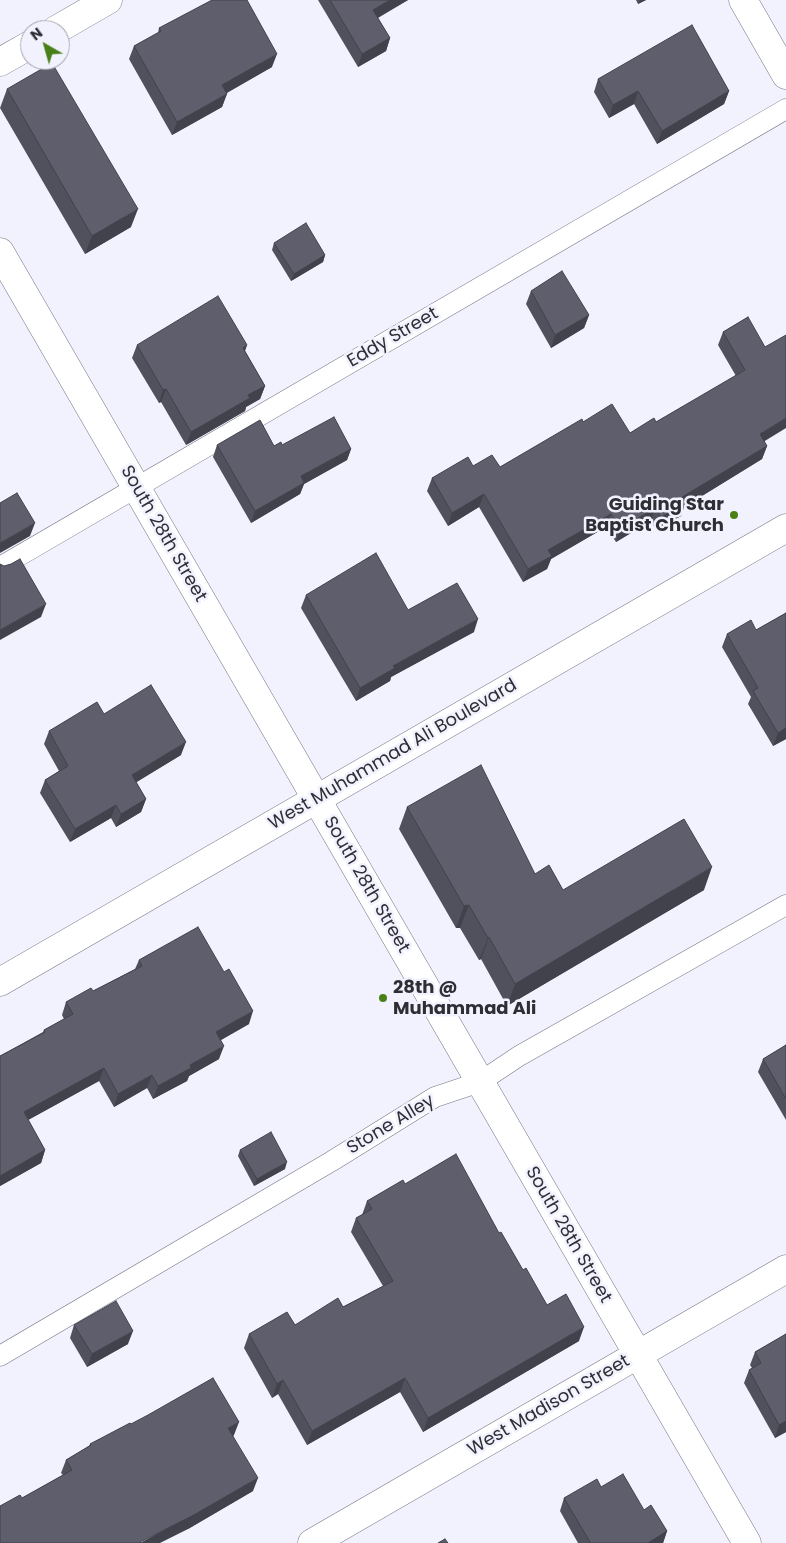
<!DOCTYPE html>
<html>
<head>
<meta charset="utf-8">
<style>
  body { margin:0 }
  #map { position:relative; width:786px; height:1543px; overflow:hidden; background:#f2f2ff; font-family:Poppins,sans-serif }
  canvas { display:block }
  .north { position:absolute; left:20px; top:20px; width:50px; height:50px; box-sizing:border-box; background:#f2f2ff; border:1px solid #a4a4ae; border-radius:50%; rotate:322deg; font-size:14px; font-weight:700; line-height:20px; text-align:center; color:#2e2e34 }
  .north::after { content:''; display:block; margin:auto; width:18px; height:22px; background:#498018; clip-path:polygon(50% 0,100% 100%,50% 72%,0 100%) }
</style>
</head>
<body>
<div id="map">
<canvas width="786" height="1543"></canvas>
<div class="north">N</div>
</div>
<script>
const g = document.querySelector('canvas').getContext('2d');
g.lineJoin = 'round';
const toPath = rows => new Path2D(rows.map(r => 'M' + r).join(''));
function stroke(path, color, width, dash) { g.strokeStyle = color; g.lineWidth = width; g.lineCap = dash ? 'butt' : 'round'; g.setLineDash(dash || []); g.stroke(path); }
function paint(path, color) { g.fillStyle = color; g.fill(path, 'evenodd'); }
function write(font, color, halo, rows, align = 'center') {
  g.font = font + ' Poppins,sans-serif'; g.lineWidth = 5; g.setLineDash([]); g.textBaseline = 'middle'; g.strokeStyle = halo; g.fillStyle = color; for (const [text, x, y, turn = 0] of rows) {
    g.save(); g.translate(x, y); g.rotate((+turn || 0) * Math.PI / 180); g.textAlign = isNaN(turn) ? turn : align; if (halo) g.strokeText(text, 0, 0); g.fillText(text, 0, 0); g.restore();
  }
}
const lane = toPath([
  [0,567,786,109],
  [0,1356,332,1161,435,1097,480,1082,519,1056,786,905]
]);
const street = toPath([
  [743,0,786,75],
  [56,30,108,0],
  [0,62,30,45],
  [0,252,747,1543],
  [312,1543,786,1269]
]);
const secondary = toPath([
  [0,982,786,528]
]);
const wall = toPath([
  [318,0,408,0,378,18,390,38,386,51,358,67],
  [636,0,646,0,638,4],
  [159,28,272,67,227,93,222,107,172,135,129,59,134,46,158,33],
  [598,79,729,91,724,104,657,144,634,104,609,118,594,92],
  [7,89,131,227,85,254,0,108],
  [274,243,325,255,323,262,291,281,272,250],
  [531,291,589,315,584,328,551,348,526,304],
  [748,317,764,442,767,446,762,459,684,507,681,516,656,530,651,521,616,542,606,527,551,559,547,569,523,582,479,507,448,526,427,491,432,478,473,466,500,467,583,422,630,433,656,422,736,376,718,345,723,332],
  [137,345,247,345,245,351,265,386,260,399,246,407,245,411,186,445,161,402,159,403,132,358],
  [217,445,274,446,282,445,351,449,347,460,304,484,300,494,251,523,213,457],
  [306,595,408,610,474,632,391,677,390,681,356,701,301,608],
  [786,613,786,739,773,746,748,704,751,697,722,647,727,634,756,630],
  [104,714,181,755,136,782,146,799,141,812,116,827,111,818,70,842,40,793,45,780,59,771,44,744,49,731],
  [407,807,535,874,563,890,704,890,507,1006,481,959,479,960,460,928,456,928,399,829],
  [139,960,249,1024,221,1040,219,1059,189,1076,187,1081,153,1099,147,1088,114,1107,99,1081,28,1120,45,1150,41,1163,0,1186,0,1056,43,1032,44,1030,64,1019,62,1015,66,1002,93,991,135,969],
  [786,1045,786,1120,758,1072,763,1059],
  [240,1150,285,1169,254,1186,238,1156],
  [405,1184,499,1233,523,1270,547,1305,579,1341,423,1432,400,1392,307,1445,278,1394,272,1398,244,1348,249,1334,295,1325,343,1307,383,1286,351,1232,356,1218,362,1215,367,1201],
  [74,1325,128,1344,87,1367,70,1338],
  [786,1334,786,1432,775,1438,744,1383,749,1370,752,1368,750,1365,755,1352],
  [131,1424,234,1435,233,1436,253,1491,188,1529,22,1498,63,1475,61,1473,66,1460,89,1446,90,1444],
  [601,1487,644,1510,667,1531,663,1543,578,1543,560,1511,564,1498]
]);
const shadedWall = toPath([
  [390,0,408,0,368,23,373,10],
  [640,0,646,0,638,4],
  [390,38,386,51,358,67,362,54],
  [277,54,272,67,217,98,222,85],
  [638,91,634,104,609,118,613,105],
  [729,91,724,104,657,144,662,131],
  [227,94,222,107,172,135,177,122],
  [138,209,131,227,85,254,92,236],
  [325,255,323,262,291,281,294,274],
  [589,315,584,328,551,348,555,335],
  [247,345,242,358,243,348],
  [265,386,260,399,246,407,245,411,186,445,191,432,248,395],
  [166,389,161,402,159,403,163,390],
  [786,418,786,428,755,447,760,434],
  [767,446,762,459,684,507,681,516,656,530,661,517,682,497],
  [351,449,347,460,304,484,300,494,251,523,255,511,301,476],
  [484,494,479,507,448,526,452,513],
  [655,508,651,521,616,542,620,529],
  [611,514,606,527,551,559,547,569,523,582,528,569,548,550],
  [35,523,30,536,0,553,0,543],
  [46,604,41,617,0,640,0,630],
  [478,619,474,632,391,677,390,681,356,701,360,688,393,666],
  [786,728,786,739,773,746,778,733],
  [186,742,181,755,127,788,132,775],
  [146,799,141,812,116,827,121,814],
  [116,805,111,818,70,842,75,829],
  [712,867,704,890,507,1006,515,984],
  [469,905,460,928,456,928,464,906],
  [489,937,481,959,479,960,488,938],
  [253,1011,249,1024,212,1045,216,1032],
  [224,1046,219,1059,189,1076,187,1081,153,1099,158,1086,190,1065],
  [104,1068,99,1081,19,1125,24,1112],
  [152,1075,147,1088,114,1107,118,1094],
  [45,1150,41,1163,0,1186,0,1176],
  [287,1162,285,1169,254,1186,257,1179],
  [584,1327,579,1341,423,1432,428,1418],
  [133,1331,128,1344,87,1367,92,1354],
  [405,1378,400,1392,307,1445,312,1431],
  [283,1380,278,1394,272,1398,277,1384],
  [786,1421,786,1432,775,1438,779,1425],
  [239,1422,234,1435,224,1441,228,1428],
  [258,1478,253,1491,188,1529,160,1543,140,1543],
  [667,1531,663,1543,648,1543]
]);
const building = toPath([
  [212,0,247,0,277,54,222,85,227,94,177,122,134,46,161,31,159,28,212,0],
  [330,0,390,0,373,10,390,38,362,54,330,0],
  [692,25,729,91,662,131,638,91,613,105,598,79,692,25],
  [52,63,138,209,92,236,7,89,52,63],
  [306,223,325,255,294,274,274,243,306,223],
  [562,271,589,315,555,335,531,291,562,271],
  [218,296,247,345,243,348,265,386,248,395,250,398,191,432,166,389,163,390,137,345,218,296],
  [748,317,765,347,786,335,786,418,760,434,767,446,682,497,685,503,661,517,655,508,620,529,611,514,548,550,552,556,528,569,484,494,452,513,432,478,468,457,473,466,492,455,500,467,582,419,583,422,612,404,630,433,654,418,656,422,745,370,723,332,748,317],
  [334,417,351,449,301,476,304,483,255,511,217,445,260,420,274,446,281,442,282,445,334,417],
  [17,493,35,523,0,543,0,503,17,493],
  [376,553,408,610,457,583,478,619,393,666,395,668,360,688,306,595,376,553],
  [20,559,46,604,0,630,0,564,4,566,11,564,20,559],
  [786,613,786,728,778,733,753,691,758,688,727,634,751,620,756,630,786,613],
  [151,685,186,742,132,775,146,799,121,814,116,805,75,829,45,780,68,766,49,731,97,702,104,714,151,685],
  [481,765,535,874,549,865,563,890,684,819,712,867,515,984,489,937,488,938,469,905,464,906,407,807,481,765],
  [198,927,224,972,229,969,253,1011,216,1032,224,1046,190,1065,191,1068,158,1086,152,1075,118,1094,104,1068,24,1112,45,1150,0,1176,0,1056,45,1032,44,1030,73,1014,66,1002,91,988,93,991,142,966,139,960,198,927],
  [786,1045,786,1099,763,1059,786,1045],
  [271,1132,287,1162,257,1179,240,1150,271,1132],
  [456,1154,499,1233,501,1232,523,1270,526,1268,547,1305,566,1294,584,1327,428,1418,405,1378,312,1431,283,1380,277,1384,249,1334,287,1312,295,1325,338,1298,343,1307,393,1281,356,1218,372,1209,367,1201,403,1180,405,1184,456,1154],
  [116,1301,133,1331,92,1354,74,1325,116,1301],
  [786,1334,786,1421,779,1425,749,1370,761,1363,755,1352,786,1334],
  [213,1378,239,1422,228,1428,258,1478,192,1516,140,1542,141,1543,0,1543,0,1506,20,1495,22,1498,72,1470,66,1460,91,1445,90,1444,130,1423,131,1424,148,1415,213,1378],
  [623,1474,644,1510,651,1505,667,1531,648,1543,589,1543,590,1542,564,1498,597,1479,601,1487,623,1474],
  [445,1539,448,1543,438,1543,445,1539]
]);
const markers = [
  [734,515,5,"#498018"],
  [383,998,5,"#498018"]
];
const streetNames = [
  ["Eddy Street",393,338,-30],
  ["South 28th Street",163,534,60],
  ["West Muhammad Ali Boulevard",393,755,-30],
  ["South 28th Street",366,885,60],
  ["Stone Alley",391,1125,-31],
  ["South 28th Street",568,1235,60],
  ["West Madison Street",549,1406,-30]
];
const poiNames = [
  ["Guiding Star",724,505],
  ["Baptist Church",724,526],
  ["28th @",393,988,"left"],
  ["Muhammad Ali",393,1009,"left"]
];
stroke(lane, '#767684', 21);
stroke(street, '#767684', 29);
stroke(secondary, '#767684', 29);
stroke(lane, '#fff', 20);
stroke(street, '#fff', 28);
stroke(secondary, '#fff', 28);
paint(wall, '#51515d');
paint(shadedWall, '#42424c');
paint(building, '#5e5e6c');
stroke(building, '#42424c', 1);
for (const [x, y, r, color] of markers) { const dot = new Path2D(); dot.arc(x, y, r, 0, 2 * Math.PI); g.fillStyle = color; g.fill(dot); stroke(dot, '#f2f2ff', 2); }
write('18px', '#2e2e34', '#f2f2ff', streetNames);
write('bold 18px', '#2e2e34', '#f2f2ff', poiNames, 'right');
</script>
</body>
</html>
